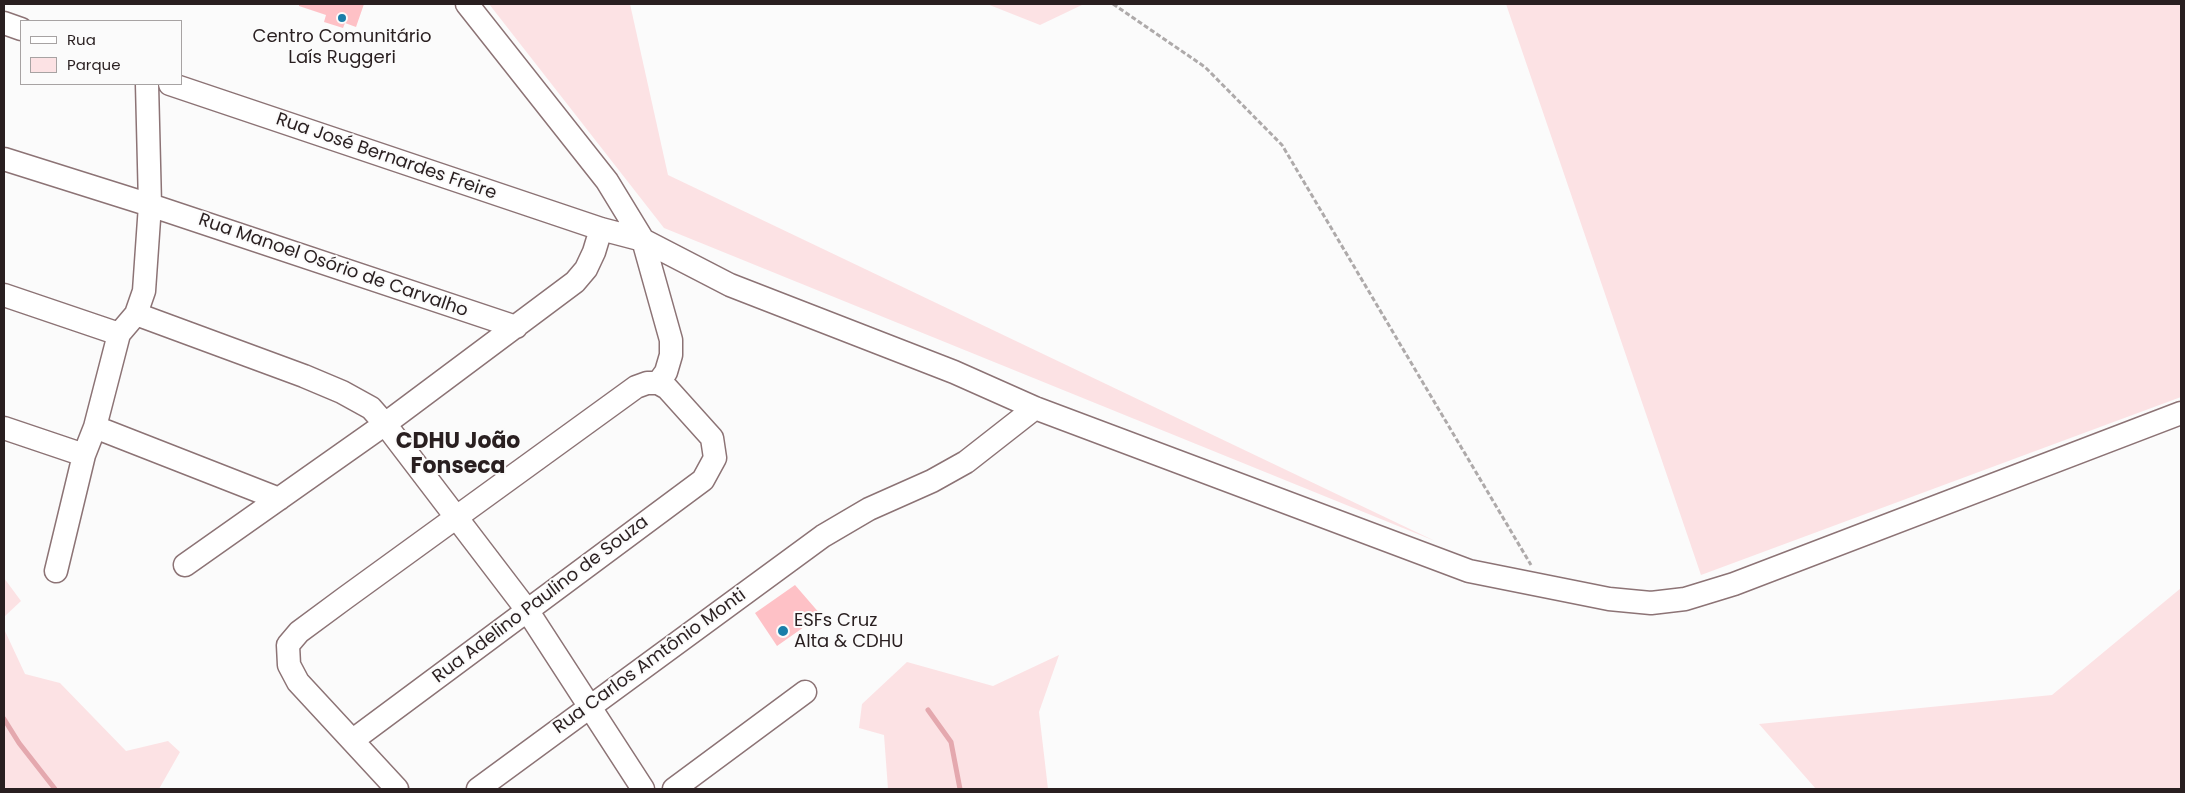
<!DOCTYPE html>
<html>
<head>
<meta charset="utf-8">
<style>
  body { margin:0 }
  #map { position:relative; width:2185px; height:793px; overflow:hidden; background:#fbfbfb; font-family:Poppins,sans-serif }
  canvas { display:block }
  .frame { position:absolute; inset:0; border:5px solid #291f20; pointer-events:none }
  .legend { position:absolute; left:20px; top:20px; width:162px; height:65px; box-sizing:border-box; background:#fbfbfb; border:1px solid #a7a3a3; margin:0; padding:6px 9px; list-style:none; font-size:15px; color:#291f20 }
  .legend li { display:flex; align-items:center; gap:10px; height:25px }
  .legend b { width:25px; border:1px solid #a7a3a3 }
</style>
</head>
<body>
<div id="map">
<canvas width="2185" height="793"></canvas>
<div class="frame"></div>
<ul class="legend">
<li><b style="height:6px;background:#fff"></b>Rua</li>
<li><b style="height:14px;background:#fce2e4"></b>Parque</li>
</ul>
</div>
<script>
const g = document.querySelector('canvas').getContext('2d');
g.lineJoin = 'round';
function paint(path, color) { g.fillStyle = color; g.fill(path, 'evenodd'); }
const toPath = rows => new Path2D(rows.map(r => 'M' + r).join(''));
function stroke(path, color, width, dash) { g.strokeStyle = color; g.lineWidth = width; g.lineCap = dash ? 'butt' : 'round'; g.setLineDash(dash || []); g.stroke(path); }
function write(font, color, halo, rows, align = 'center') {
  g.font = font + ' Poppins,sans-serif'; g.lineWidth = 4; g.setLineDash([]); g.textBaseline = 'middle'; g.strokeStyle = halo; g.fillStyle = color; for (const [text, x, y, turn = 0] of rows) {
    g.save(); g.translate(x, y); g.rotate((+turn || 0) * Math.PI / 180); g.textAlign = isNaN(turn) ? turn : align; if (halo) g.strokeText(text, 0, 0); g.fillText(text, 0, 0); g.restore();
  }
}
const green = toPath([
  [489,4,630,4,668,175,1435,541,664,228],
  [987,4,1084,4,1040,25],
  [1506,4,2181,4,2181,397,1701,575],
  [4,578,21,601,4,617],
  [2181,588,2181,789,1816,789,1759,724,2052,695],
  [4,629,25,674,60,683,126,751,168,741,180,752,159,789,4,789],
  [1059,655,1039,712,1048,789,888,789,884,735,859,728,862,704,907,662,993,686]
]);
const stream = toPath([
  [928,710,951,742,960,789],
  [4,719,19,743,55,789]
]);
const building = toPath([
  [299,4,364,4,356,27,345,23,343,28,324,22,326,15,299,6],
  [795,585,821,615,777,646,755,613]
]);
const path = toPath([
  [1113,4,1205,67,1282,145,1531,565]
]);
const minor = toPath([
  [467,4,607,181,643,240,671,340,671,355,666,372,658,383],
  [4,23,21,29],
  [170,84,601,229,643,240,730,285,954,372,1035,408,1469,571,1609,599,1651,603,1685,599,1734,584,2181,413],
  [4,159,150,205,516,327],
  [4,295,119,334],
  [136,314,304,376,342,392,371,408,385,424,527,610,643,789],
  [95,427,279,499],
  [4,428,84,455],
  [185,565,385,424,575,282,586,269,594,252,601,229],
  [56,571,84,455,95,427,119,334,136,314,144,291,150,205,147,84],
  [353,740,703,480,715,458,712,438,667,388,658,383,647,383,636,387,345,598,299,632,288,645,289,665,298,682,397,789],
  [478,789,823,536,869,509,932,481,966,462,1035,408],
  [674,789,805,692]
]);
const markers = [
  [342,18,5,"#1a7ea9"],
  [783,631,6,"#1a7ea9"]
];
const poiNames = [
  ["Centro Comunitário",342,37],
  ["Laís Ruggeri",342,58],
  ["ESFs Cruz",794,621,"left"],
  ["Alta & CDHU",794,642,"left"]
];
const streetNames = [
  ["Rua José Bernardes Freire",386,157,19],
  ["Rua Manoel Osório de Carvalho",333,266,19],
  ["Rua Adelino Paulino de Souza",541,600,-37],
  ["Rua Carlos Amtônio Monti",650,662,-36]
];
const districtNames = [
  ["CDHU João",458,442],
  ["Fonseca",458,467]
];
paint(green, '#fce2e4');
stroke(stream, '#e4a8ae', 5);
paint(building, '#fec1c6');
stroke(minor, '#8c7375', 25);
stroke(path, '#aeaaaa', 3, [5, 2.5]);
stroke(minor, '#fff', 22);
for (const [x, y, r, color] of markers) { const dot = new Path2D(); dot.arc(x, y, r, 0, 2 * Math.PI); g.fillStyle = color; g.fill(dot); stroke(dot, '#fbfbfb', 2); }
write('18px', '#291f20', '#fbfbfb', poiNames);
write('18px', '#291f20', '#fbfbfb', streetNames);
write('bold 22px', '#291f20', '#fbfbfb', districtNames);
</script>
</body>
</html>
